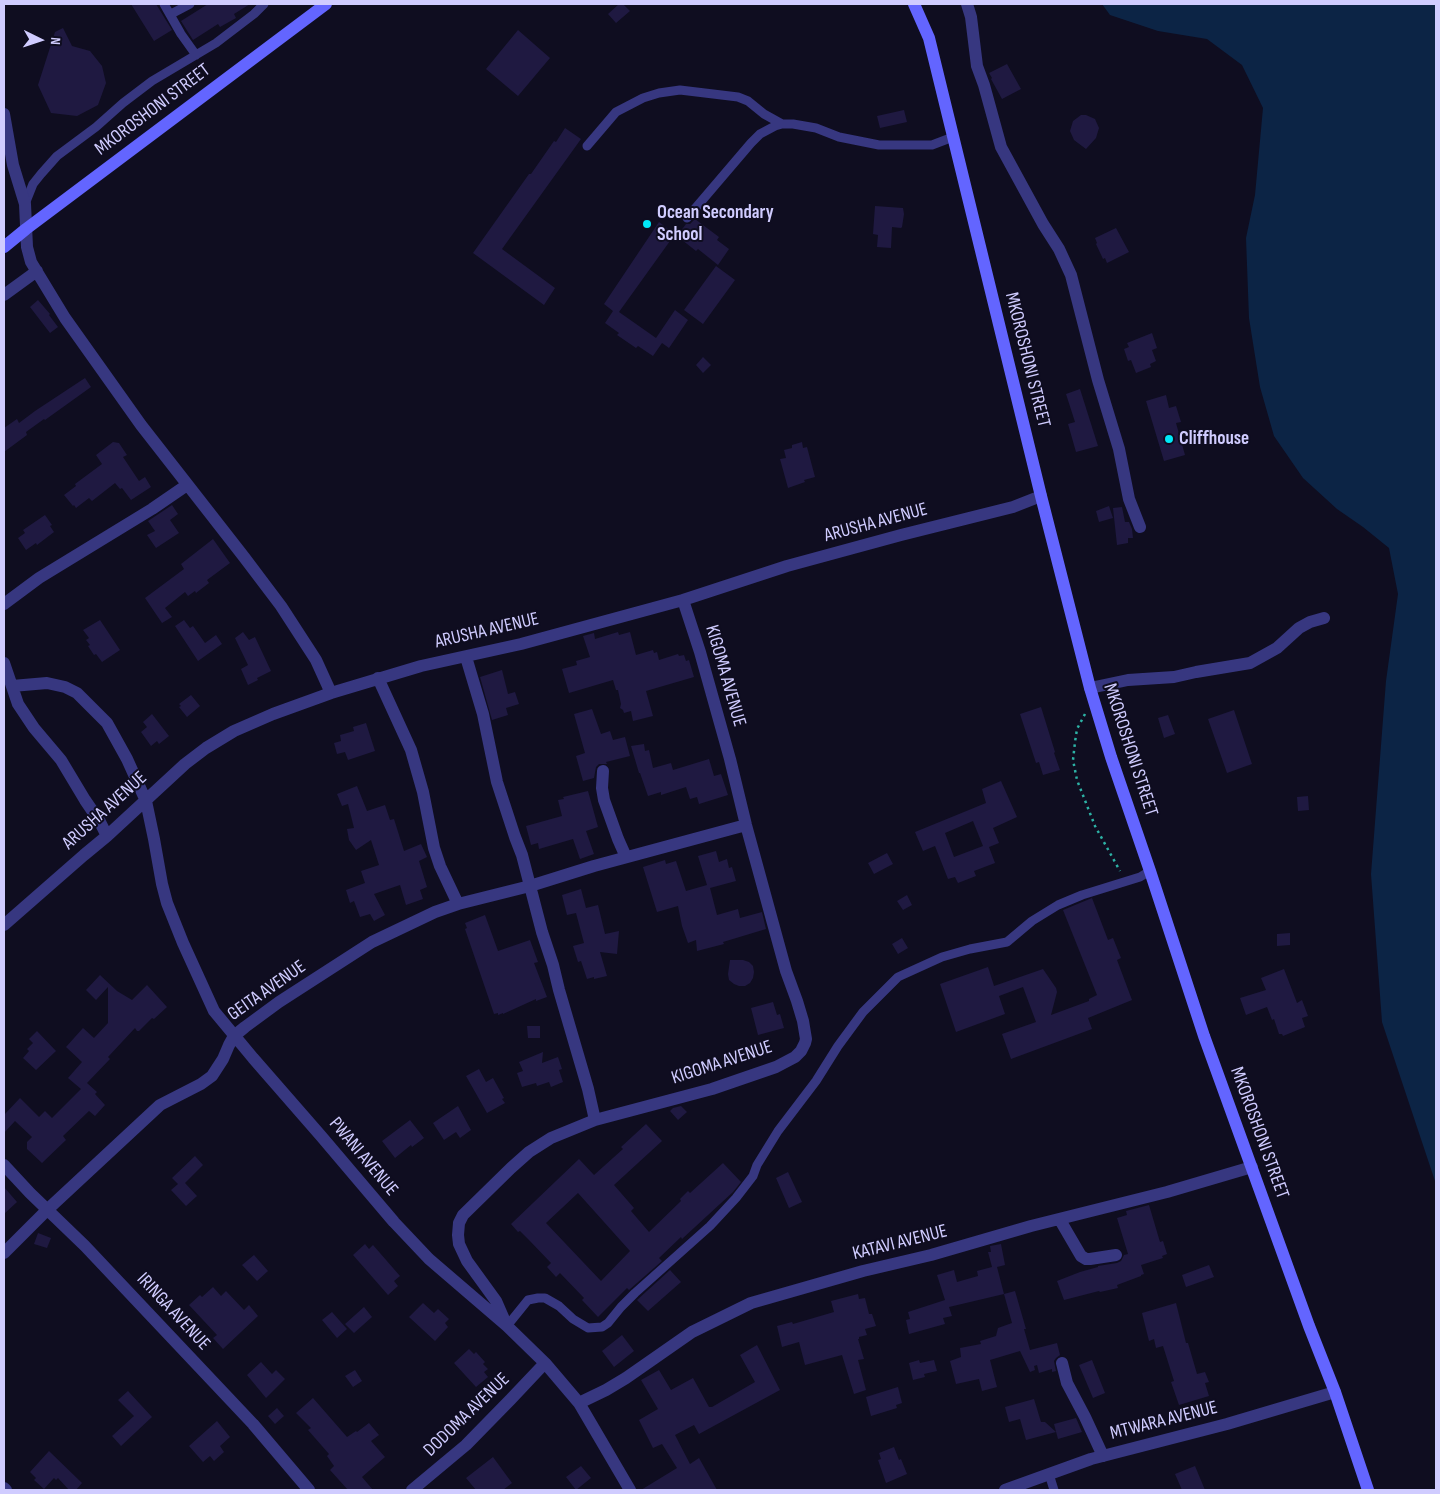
<!DOCTYPE html>
<html>
<head>
<meta charset="utf-8">
<style>
  body { margin:0 }
  #map { position:relative; width:1440px; height:1494px; overflow:hidden; background:#0f0d20; font-family:"Sofia Sans Condensed",sans-serif }
  canvas { display:block }
  .frame { position:absolute; inset:0; border:5px solid #d0ccff; pointer-events:none }
  .north { position:absolute; left:15px; top:15px; width:50px; height:50px; -webkit-text-stroke:4px #0f0d20; paint-order:stroke; rotate:94deg; font-size:14px; font-weight:700; line-height:20px; text-align:center; color:#d0ccff }
  .north::after { content:''; display:block; margin:auto; width:18px; height:22px; background:#d0ccff; clip-path:polygon(50% 0,100% 100%,50% 72%,0 100%) }
</style>
</head>
<body>
<div id="map">
<canvas width="1440" height="1494"></canvas>
<div class="frame"></div>
<div class="north">N</div>
</div>
<script>
const g = document.querySelector('canvas').getContext('2d');
g.lineJoin = 'round';
function paint(path, color) { g.fillStyle = color; g.fill(path, 'evenodd'); }
const toPath = rows => new Path2D(rows.map(r => 'M' + r).join(''));
function stroke(path, color, width, dash) { g.strokeStyle = color; g.lineWidth = width; g.lineCap = dash ? 'butt' : 'round'; g.setLineDash(dash || []); g.stroke(path); }
function write(font, color, halo, rows, align = 'center') {
  g.font = font + ' "Sofia Sans Condensed",sans-serif'; g.lineWidth = 4; g.setLineDash([]); g.textBaseline = 'middle'; g.strokeStyle = halo; g.fillStyle = color; for (const [text, x, y, turn = 0] of rows) {
    g.save(); g.translate(x, y); g.rotate((+turn || 0) * Math.PI / 180); g.textAlign = isNaN(turn) ? turn : align; if (halo) g.strokeText(text, 0, 0); g.fillText(text, 0, 0); g.restore();
  }
}
const water = toPath([
  [1102,4,1436,4,1436,1184,1382,1022,1371,874,1386,681,1398,594,1389,548,1363,527,1337,509,1303,478,1274,436,1260,387,1249,318,1246,238,1255,195,1263,108,1242,65,1207,39,1158,31,1110,15]
]);
const building = toPath([
  [131,4,156,4,172,30,154,41],
  [208,4,250,4,234,14,236,18,220,27,218,24,193,40,181,21],
  [619,4,623,4,630,11,616,23,608,14],
  [63,28,72,46,90,51,102,66,106,83,98,105,77,116,51,113,38,85,55,32],
  [518,30,550,58,518,96,486,69],
  [1007,64,1021,89,1002,99,991,79,992,78,989,73],
  [904,110,907,122,880,128,877,116],
  [1081,115,1086,115,1095,119,1099,128,1096,138,1086,149,1074,140,1070,131,1073,121],
  [565,128,581,139,502,249,555,288,544,305,473,253,529,174,531,174,554,141,556,142],
  [875,206,903,208,904,214,902,227,901,228,892,227,891,248,877,247,878,235,873,234],
  [695,219,719,237,717,240,729,249,718,265,698,249,696,251,677,236,686,224,690,224],
  [659,222,675,234,619,312,656,338,675,310,688,320,669,348,662,343,653,356,638,346,636,348,617,335,619,333,605,323,613,311,604,304],
  [1116,228,1129,252,1107,263,1105,258,1103,259,1096,244,1097,243,1095,238],
  [716,266,735,280,703,324,684,310],
  [38,300,50,314,49,315,58,327,50,333,30,307],
  [1152,333,1157,348,1152,350,1156,361,1150,364,1151,367,1136,373,1131,360,1128,361,1124,349,1129,347,1127,343],
  [703,357,711,365,703,373,696,365],
  [85,378,91,387,45,420,44,419,26,432,27,435,4,452,4,428,17,419,19,423,35,411],
  [1080,389,1098,446,1076,452,1068,424,1075,422,1066,394],
  [1166,395,1169,408,1176,406,1181,422,1176,423,1185,455,1164,461,1146,401],
  [113,442,119,443,127,455,123,457,139,481,145,477,151,487,131,500,122,488,120,489,115,483,92,501,89,498,76,508,74,505,73,506,64,495,76,486,75,484,102,464,96,455],
  [802,442,803,448,807,447,815,477,804,480,805,482,788,488,780,459,786,458,784,450,792,448,792,445],
  [172,505,178,514,170,520,179,533,156,548,147,535,155,531,148,521],
  [1109,506,1113,518,1099,522,1096,511],
  [1122,507,1125,522,1129,522,1132,529,1133,538,1128,538,1128,543,1117,545,1113,508],
  [45,515,52,525,50,526,54,532,37,545,36,543,26,550,18,538,25,533,23,530],
  [213,539,230,563,207,580,209,583,196,593,195,591,188,596,185,592,165,608,172,617,162,623,145,598,184,569,181,564],
  [100,620,120,650,102,662,96,654,94,655,88,646,90,645,86,640,89,638,83,630],
  [184,620,190,628,193,626,205,643,216,635,222,644,198,661,175,626],
  [243,632,249,640,255,637,271,671,257,678,258,680,248,685,241,669,248,665,235,638],
  [618,632,619,635,630,632,636,655,653,650,654,653,657,652,659,660,678,654,679,656,684,655,686,661,689,660,694,677,646,691,653,716,633,721,631,711,624,713,623,710,620,708,621,704,618,690,616,690,613,680,569,693,562,669,577,665,576,661,590,657,583,636,594,633,595,639],
  [502,670,508,694,515,692,519,704,506,708,508,715,492,720,480,677],
  [191,695,200,706,187,717,179,707,181,706,179,704],
  [1041,707,1055,752,1054,753,1060,770,1043,775,1039,762,1036,763,1020,714],
  [592,709,601,734,610,731,613,740,625,737,630,756,606,762,607,764,599,764,596,767,594,778,583,781,576,756,585,753,574,714],
  [1234,710,1252,764,1227,773,1208,719],
  [152,714,169,736,159,744,157,741,151,746,141,732,147,727,143,722],
  [1168,715,1175,734,1164,738,1158,718],
  [366,723,375,751,348,760,345,752,337,754,334,743,341,741,340,735,354,731,353,727],
  [644,744,645,751,649,750,653,768,671,763,673,770,709,759,714,776,721,774,728,795,699,804,697,797,690,799,686,787,661,795,661,792,648,796,640,773,639,773,631,746],
  [1001,781,1017,817,993,828,999,843,989,847,995,863,974,871,976,876,958,883,955,877,948,879,935,846,923,851,915,832,986,803,982,789],
  [973,821,983,846,954,857,945,833],
  [357,786,367,811,385,805,390,820,394,819,404,851,421,844,427,857,419,861,427,887,420,890,423,899,406,905,400,885,374,894,385,915,374,921,370,914,360,917,354,901,350,903,346,890,365,883,361,871,379,865,371,840,356,850,349,840,347,829,354,828,348,804,342,806,337,794],
  [588,791,598,827,586,831,594,854,580,859,573,839,539,849,538,843,531,845,526,826,562,816,558,800,564,799,563,797],
  [1308,796,1309,810,1298,811,1297,797],
  [716,851,719,862,727,859,729,868,732,867,736,881,710,888,717,915,738,909,740,918,762,912,766,929,723,942,724,944,697,951,696,940,688,943,682,926,678,906,657,912,643,867,665,860,666,864,676,861,686,891,707,885,698,856],
  [887,853,893,864,874,874,868,863],
  [581,889,586,908,598,905,605,934,619,931,617,954,600,952,607,976,594,979,594,977,587,979,581,961,578,962,573,946,584,943,576,913,567,915,562,895],
  [907,895,912,905,903,910,897,901],
  [1092,898,1108,940,1113,938,1121,958,1117,960,1132,1000,1088,1018,1092,1029,1011,1059,1002,1034,1036,1022,1023,987,999,996,1005,1014,956,1032,940,984,988,967,994,986,1043,969,1056,988,1057,992,1051,1015,1089,1001,1089,999,1097,995,1063,910],
  [485,915,498,951,530,940,538,962,534,963,547,997,536,1001,536,999,503,1014,503,1013,498,1015,498,1013,494,1014,465,929,467,928,465,923],
  [1290,933,1290,945,1277,946,1277,934],
  [902,938,908,948,898,954,892,944],
  [730,960,743,960,749,962,753,966,754,972,753,978,750,983,745,986,739,986,734,984,729,980,728,974],
  [1284,969,1297,1003,1302,1000,1308,1016,1302,1018,1305,1027,1283,1036,1282,1034,1279,1034,1274,1019,1272,1020,1267,1007,1246,1015,1240,998,1266,990,1261,978],
  [100,975,117,991,132,1000,147,985,167,1007,154,1019,152,1018,139,1031,137,1031,135,1028,108,1057,110,1059,87,1083,97,1092,95,1094,105,1105,95,1116,89,1111,63,1136,66,1140,42,1163,27,1149,27,1142,32,1137,15,1121,4,1133,4,1115,20,1098,39,1117,45,1111,52,1118,81,1089,68,1078,82,1062,66,1047,83,1028,94,1038,108,1023,108,987,96,1000,86,990],
  [773,1002,777,1015,780,1014,784,1028,758,1035,751,1008],
  [527,1026,540,1026,540,1038,528,1038],
  [37,1031,56,1051,36,1070,23,1058,29,1051,27,1049,33,1043,29,1039],
  [543,1052,542,1063,558,1057,562,1069,559,1070,563,1082,551,1087,549,1082,537,1086,536,1083,522,1087,517,1073,523,1071,519,1062],
  [479,1069,486,1082,493,1078,504,1098,502,1099,505,1103,487,1113,466,1076],
  [458,1106,471,1130,460,1138,456,1132,444,1140,433,1123],
  [681,1106,687,1112,678,1120,670,1111,673,1108],
  [410,1120,424,1138,412,1147,411,1145,395,1158,382,1141],
  [646,1124,662,1141,614,1185,634,1208,631,1211,649,1232,681,1201,680,1199,688,1191,690,1193,723,1163,741,1182,733,1192,682,1239,681,1237,659,1258,662,1261,629,1290,627,1288,598,1317,582,1300,584,1298,560,1273,556,1277,547,1267,551,1263,529,1240,520,1231,518,1232,511,1224,579,1159,594,1175,623,1149,621,1147],
  [578,1193,630,1251,601,1281,546,1223],
  [195,1156,203,1165,185,1183,197,1196,186,1206,171,1190,178,1184,172,1178],
  [788,1172,802,1202,789,1208,776,1178],
  [4,1187,17,1202,4,1214],
  [1149,1205,1160,1242,1163,1241,1167,1254,1162,1256,1163,1258,1141,1265,1144,1274,1141,1275,1141,1276,1117,1285,1118,1288,1100,1292,1099,1291,1064,1300,1057,1281,1080,1272,1098,1267,1098,1266,1117,1263,1121,1261,1124,1255,1128,1254,1117,1218,1127,1215,1126,1211],
  [38,1233,51,1238,47,1248,34,1244],
  [365,1244,369,1249,373,1245,400,1276,394,1281,398,1286,388,1295,353,1255],
  [1001,1244,1005,1265,997,1267,1004,1294,949,1307,952,1316,943,1318,945,1324,909,1334,906,1320,910,1319,908,1312,945,1300,937,1275,954,1270,957,1282,978,1276,977,1271,992,1267,988,1252,991,1252,990,1246],
  [254,1255,268,1271,257,1281,242,1265],
  [1209,1265,1214,1277,1186,1287,1182,1275],
  [670,1270,681,1282,648,1311,637,1300],
  [213,1287,221,1296,226,1291,244,1310,249,1305,258,1316,223,1349,213,1338,217,1335,189,1305,200,1295,202,1297],
  [1015,1291,1026,1329,1024,1329,1030,1350,1057,1343,1060,1355,1056,1358,1054,1361,1056,1371,1052,1372,1052,1369,1039,1373,1037,1365,1034,1366,1035,1370,1030,1372,1020,1351,990,1360,997,1387,982,1391,979,1379,956,1384,950,1361,961,1357,960,1348,981,1344,980,1341,996,1336,998,1328,1012,1323,1004,1294],
  [858,1294,859,1299,865,1298,869,1314,872,1314,876,1326,865,1329,867,1335,859,1337,859,1339,858,1339,864,1359,858,1360,866,1390,854,1394,842,1355,805,1365,799,1342,782,1347,777,1326,792,1322,793,1324,834,1312,831,1301],
  [423,1303,434,1313,438,1309,449,1319,445,1323,448,1327,435,1341,409,1317],
  [1176,1303,1186,1343,1188,1343,1197,1374,1205,1372,1209,1382,1205,1383,1209,1396,1179,1405,1171,1382,1174,1381,1163,1346,1156,1348,1154,1339,1149,1341,1142,1313],
  [364,1307,372,1317,354,1333,345,1324],
  [332,1312,347,1329,337,1338,322,1320],
  [622,1335,634,1351,614,1367,602,1351],
  [757,1345,780,1390,699,1434,694,1425,675,1435,690,1464,699,1458,717,1490,641,1490,677,1468,662,1444,653,1448,639,1420,658,1409,641,1380,659,1370,671,1390,693,1378,709,1407,712,1407,755,1382,740,1355],
  [469,1349,474,1354,476,1352,485,1362,483,1364,488,1369,484,1372,488,1377,476,1387,454,1363],
  [919,1360,920,1363,934,1360,937,1371,924,1374,925,1377,913,1380,909,1363],
  [1092,1360,1105,1393,1093,1398,1079,1365],
  [261,1362,272,1374,276,1370,285,1379,266,1398,247,1375],
  [355,1370,362,1381,353,1387,345,1376],
  [898,1387,902,1403,896,1405,897,1408,871,1416,866,1397],
  [128,1391,152,1417,121,1446,112,1436,134,1416,118,1400],
  [313,1398,347,1437,356,1431,357,1432,369,1423,379,1435,371,1441,385,1457,362,1477,373,1490,348,1490,330,1470,334,1466,327,1456,329,1454,308,1430,311,1428,296,1413],
  [1034,1399,1041,1422,1045,1422,1056,1432,1026,1440,1020,1419,1009,1422,1005,1407],
  [277,1408,284,1416,275,1424,268,1416],
  [1076,1418,1082,1432,1058,1439,1054,1424],
  [217,1421,230,1437,220,1446,224,1452,214,1461,210,1456,203,1462,189,1446],
  [894,1447,899,1460,901,1459,907,1474,886,1483,878,1460,881,1459,879,1453],
  [49,1451,82,1483,76,1490,69,1490,58,1478,56,1480,54,1478,44,1489,34,1480,36,1478,30,1472],
  [493,1457,512,1483,503,1490,476,1490,466,1478],
  [581,1466,591,1478,576,1490,566,1477],
  [1195,1466,1205,1490,1182,1490,1175,1474]
]);
const path = toPath([
  [1085,714,1077,729,1075,742,1073,760,1077,780,1095,826,1120,871]
]);
const lane = toPath([
  [164,4,181,34,196,55],
  [171,14,190,4],
  [587,146,616,112,643,98,659,93,680,90,738,97,748,101,764,114,782,124],
  [25,204,33,184,41,174,57,156,96,127,123,103,152,81,216,43,254,14,264,4],
  [687,218,751,143,760,134,775,126,782,124,793,124,816,128,839,137,879,145,932,145,953,137],
  [507,1326,528,1300,538,1298,545,1298,559,1306,573,1319,588,1328,602,1327,608,1323,621,1307,635,1293,710,1226,736,1198,753,1176,757,1165,778,1131,816,1081,838,1046,863,1012,898,977,942,957,970,949,1007,942,1032,921,1058,905,1082,895,1140,877,1150,871],
  [1049,1474,1054,1490]
]);
const street = toPath([
  [967,4,971,17,977,66,984,85,1001,147,1043,224,1059,249,1071,275,1098,380,1119,449,1129,499,1140,527],
  [4,114,13,165,25,204,27,247,31,262,65,318,141,425,244,557,281,606,316,660,331,693],
  [4,295,37,271],
  [4,604,39,578,152,509,187,485],
  [466,657,483,714,497,782,515,837,522,855,542,932,553,965,559,990,588,1089,595,1120],
  [4,663,18,704,34,728,61,760,85,800,100,822,107,836],
  [378,678,411,750,423,792,434,848,440,866,458,904],
  [12,686,47,683,65,687,77,693,107,723,127,759,146,801,154,839,162,884,167,903,183,943,214,1011,253,1058,321,1136,394,1222,429,1259,507,1326,545,1363,579,1403,630,1490],
  [1090,688,1128,680,1174,677,1196,672,1250,663,1277,648,1299,628,1310,622,1324,618],
  [603,771,602,788,604,800,618,839,626,857],
  [4,925,84,855,107,836,185,764,206,748,234,731,273,714,331,693,421,666,521,644,683,600,787,566,901,535,1013,507,1041,496],
  [4,1165,30,1193,85,1246,253,1424,309,1490],
  [1060,1220,1081,1256,1086,1259,1090,1259,1116,1255],
  [4,1253,47,1210,160,1105,201,1084,212,1076,223,1059,229,1045,234,1036,245,1027,279,1002,372,942,435,912,458,904,530,886,594,866,746,825],
  [506,1324,496,1301,467,1261,459,1244,458,1235,459,1223,463,1215,511,1168,529,1152,551,1138,595,1120,712,1089,776,1067,795,1057,801,1051,805,1043,806,1039,803,1021,797,1001,786,971,746,825,730,759,700,652,683,600],
  [1062,1363,1067,1383,1085,1417,1103,1456],
  [579,1403,606,1390,626,1378,692,1332,751,1303,863,1271,931,1255,1031,1226,1167,1192,1252,1167],
  [4,1488,6,1490],
  [412,1490,466,1445,511,1399,545,1363],
  [1005,1490,1091,1459,1227,1424,1335,1392]
]);
const secondary = toPath([
  [914,4,929,38,1041,496,1090,688,1111,757,1150,871,1204,1036,1309,1326,1335,1392,1368,1490],
  [4,247,26,229,326,4]
]);
const markers = [
  [647,224,5,"#00e8f7"],
  [1169,439,5,"#00e8f7"]
];
const streetNames = [
  ["MKOROSHONI STREET",153,110,-37],
  ["MKOROSHONI STREET",1027,360,76],
  ["ARUSHA AVENUE",876,523,-15],
  ["ARUSHA AVENUE",487,631,-13],
  ["KIGOMA AVENUE",725,676,74],
  ["MKOROSHONI STREET",1130,750,72],
  ["ARUSHA AVENUE",105,811,-42],
  ["GEITA AVENUE",267,991,-35],
  ["KIGOMA AVENUE",722,1063,-18],
  ["MKOROSHONI STREET",1259,1133,70],
  ["PWANI AVENUE",363,1157,50],
  ["KATAVI AVENUE",900,1243,-14],
  ["IRINGA AVENUE",173,1312,47],
  ["DODOMA AVENUE",467,1415,-44],
  ["MTWARA AVENUE",1164,1421,-14]
];
const poiNames = [
  ["Ocean Secondary",657,213],
  ["School",657,235],
  ["Cliffhouse",1179,439]
];
paint(water, '#0c2445');
paint(building, '#1f1941');
stroke(path, '#2db2a5', 2.5, [2.5, 4]);
stroke(lane, '#373780', 9);
stroke(street, '#373780', 12);
stroke(secondary, '#6365ff', 12);
for (const [x, y, r, color] of markers) { const dot = new Path2D(); dot.arc(x, y, r, 0, 2 * Math.PI); g.fillStyle = color; g.fill(dot); stroke(dot, '#0f0d20', 2); }
write('19px', '#d0ccff', '#0f0d20', streetNames);
write('bold 19px', '#d0ccff', '#0f0d20', poiNames, 'left');
</script>
</body>
</html>
